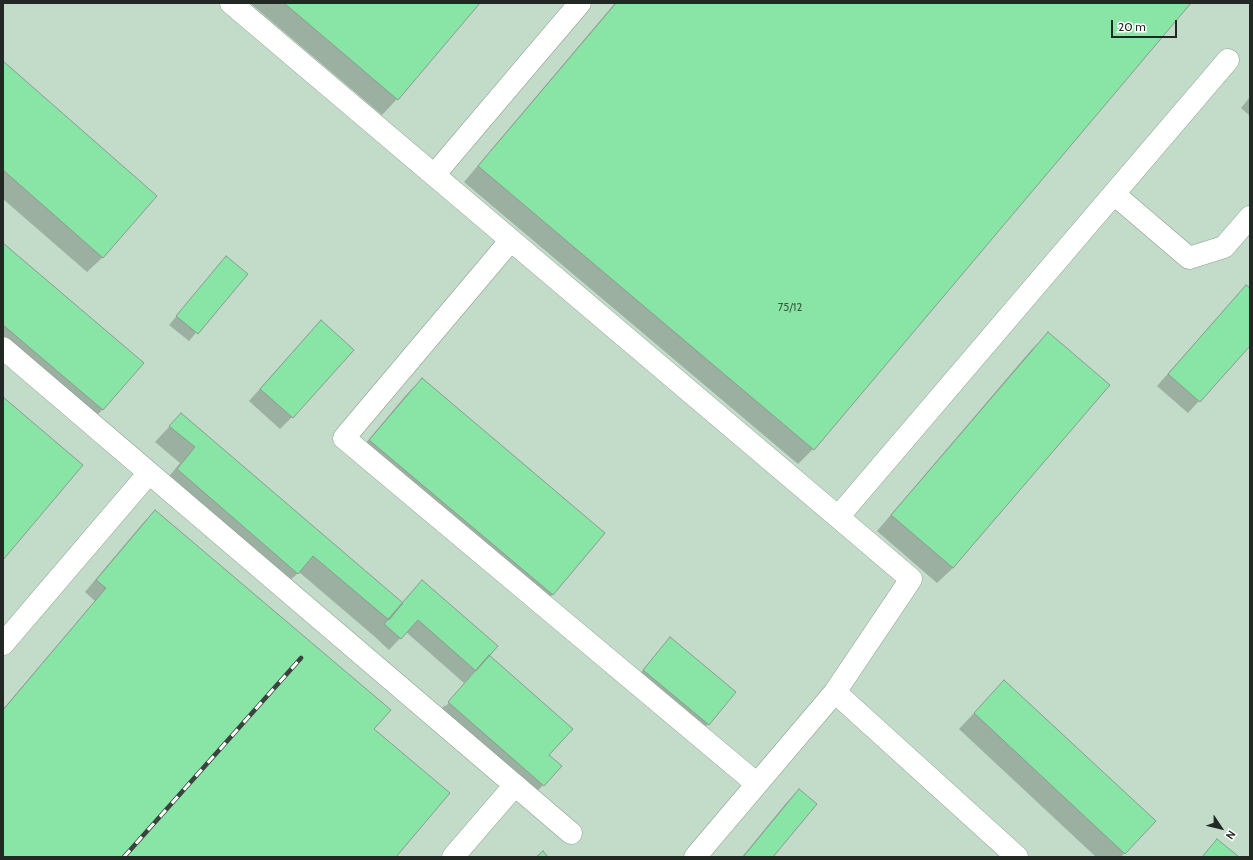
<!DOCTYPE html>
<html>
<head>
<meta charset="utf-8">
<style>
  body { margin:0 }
  #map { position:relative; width:1253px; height:860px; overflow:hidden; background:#d5e8da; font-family:Cabin,sans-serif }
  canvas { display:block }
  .frame { position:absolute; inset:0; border:4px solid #222924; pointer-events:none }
  .north { position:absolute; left:1201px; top:808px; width:40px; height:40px; -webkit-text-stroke:3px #fff; paint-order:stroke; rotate:125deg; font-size:11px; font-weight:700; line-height:16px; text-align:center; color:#222924 }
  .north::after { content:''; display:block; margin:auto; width:14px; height:18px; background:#222924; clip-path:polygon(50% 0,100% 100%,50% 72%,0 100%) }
  .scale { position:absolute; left:1111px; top:20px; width:66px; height:18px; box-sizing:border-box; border:2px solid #222924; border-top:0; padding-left:5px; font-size:12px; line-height:14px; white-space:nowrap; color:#222924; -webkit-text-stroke:3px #fff; paint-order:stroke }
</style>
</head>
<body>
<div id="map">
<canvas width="1253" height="860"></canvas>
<div class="frame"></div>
<div class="north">N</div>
<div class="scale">20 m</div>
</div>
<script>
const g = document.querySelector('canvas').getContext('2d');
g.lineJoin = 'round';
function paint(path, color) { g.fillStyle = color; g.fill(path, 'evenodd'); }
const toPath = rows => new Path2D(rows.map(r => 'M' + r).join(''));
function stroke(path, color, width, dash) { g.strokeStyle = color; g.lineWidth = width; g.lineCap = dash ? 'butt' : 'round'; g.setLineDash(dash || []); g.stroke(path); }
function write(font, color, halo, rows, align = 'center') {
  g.font = font + ' Cabin,sans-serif'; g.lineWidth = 3.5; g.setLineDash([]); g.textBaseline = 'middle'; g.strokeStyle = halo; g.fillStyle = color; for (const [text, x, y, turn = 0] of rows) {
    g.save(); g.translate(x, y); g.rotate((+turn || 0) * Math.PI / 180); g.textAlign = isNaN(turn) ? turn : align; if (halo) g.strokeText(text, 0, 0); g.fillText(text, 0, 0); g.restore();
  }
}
const built = toPath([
  [3,3,1250,3,1250,857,3,857]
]);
const shadow = toPath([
  [250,3,479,3,397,99,382,115],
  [615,3,1189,3,813,449,798,464,464,182],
  [3,62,103,257,87,272,3,199],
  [1250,97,1250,116,1241,108],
  [3,244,142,363,102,410,87,425,3,353],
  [219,266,246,274,189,341,169,325],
  [1250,290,1250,345,1188,413,1157,386,1235,298],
  [309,334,292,417,280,429,249,401],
  [1048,334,1108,386,953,568,937,583,877,531,1032,349],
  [422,379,604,533,552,595,537,610,355,456,406,395],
  [181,414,402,603,411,593,488,656,548,755,561,766,528,801,434,718,445,705,446,706,476,672,474,672,464,683,406,632,389,650,374,636,299,572,282,588,162,485,180,463,155,442],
  [155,511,373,729,394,857,3,857,3,709,95,601,85,592,143,523],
  [671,639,708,724,696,736,632,683,659,651],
  [989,697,1154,821,1121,857,1096,857,959,729],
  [799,790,772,857,742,857,787,802]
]);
const building = toPath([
  [284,3,480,3,398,100,284,3],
  [616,3,1191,3,814,450,478,166,616,3],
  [3,61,157,196,103,258,3,170,3,61],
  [3,243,144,363,103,410,3,325,3,243],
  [226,256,248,274,198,334,176,316,226,256],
  [1246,285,1250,288,1250,346,1200,402,1168,374,1246,285],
  [321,320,354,350,293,418,260,389,321,320],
  [1048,332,1110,385,953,568,891,515,1048,332],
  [422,378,605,533,553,595,369,440,422,378],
  [3,397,83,465,3,560,3,397],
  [181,413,403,603,389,620,313,556,298,574,177,469,195,447,169,426,181,413],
  [155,510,391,710,374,729,450,793,396,857,3,857,3,710,106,588,96,580,155,510],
  [422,580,498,646,476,671,418,620,401,639,384,624,422,580],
  [670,637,736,692,709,725,643,670,670,637],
  [489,655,573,729,549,755,562,766,544,786,448,702,489,655],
  [1004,680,1156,821,1125,854,974,713,1004,680],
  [799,789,817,804,773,857,743,857,799,789],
  [1217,839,1239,857,1202,857,1217,839],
  [543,851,548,857,536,857,543,851]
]);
const minor = toPath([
  [231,3,838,517],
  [434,175,580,3],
  [1114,194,1189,258,1224,247,1250,217],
  [511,240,344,438,757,784],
  [3,348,571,833],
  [3,644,149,473],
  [835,692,1017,857],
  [453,857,515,785],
  [695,857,835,692,911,579,838,517,1228,60]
]);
const rail = toPath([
  [124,857,301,658]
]);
const numberNames = [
  ["75/12",790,308]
];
paint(built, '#c2dcc9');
paint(shadow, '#0003');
paint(building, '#88e5a6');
stroke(building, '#8a9c8f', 1);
stroke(minor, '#8d9f91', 23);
stroke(minor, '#fff', 22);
stroke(rail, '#3a433d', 4.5);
stroke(rail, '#fff', 3, [9]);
write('11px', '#3c5844', null, numberNames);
</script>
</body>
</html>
